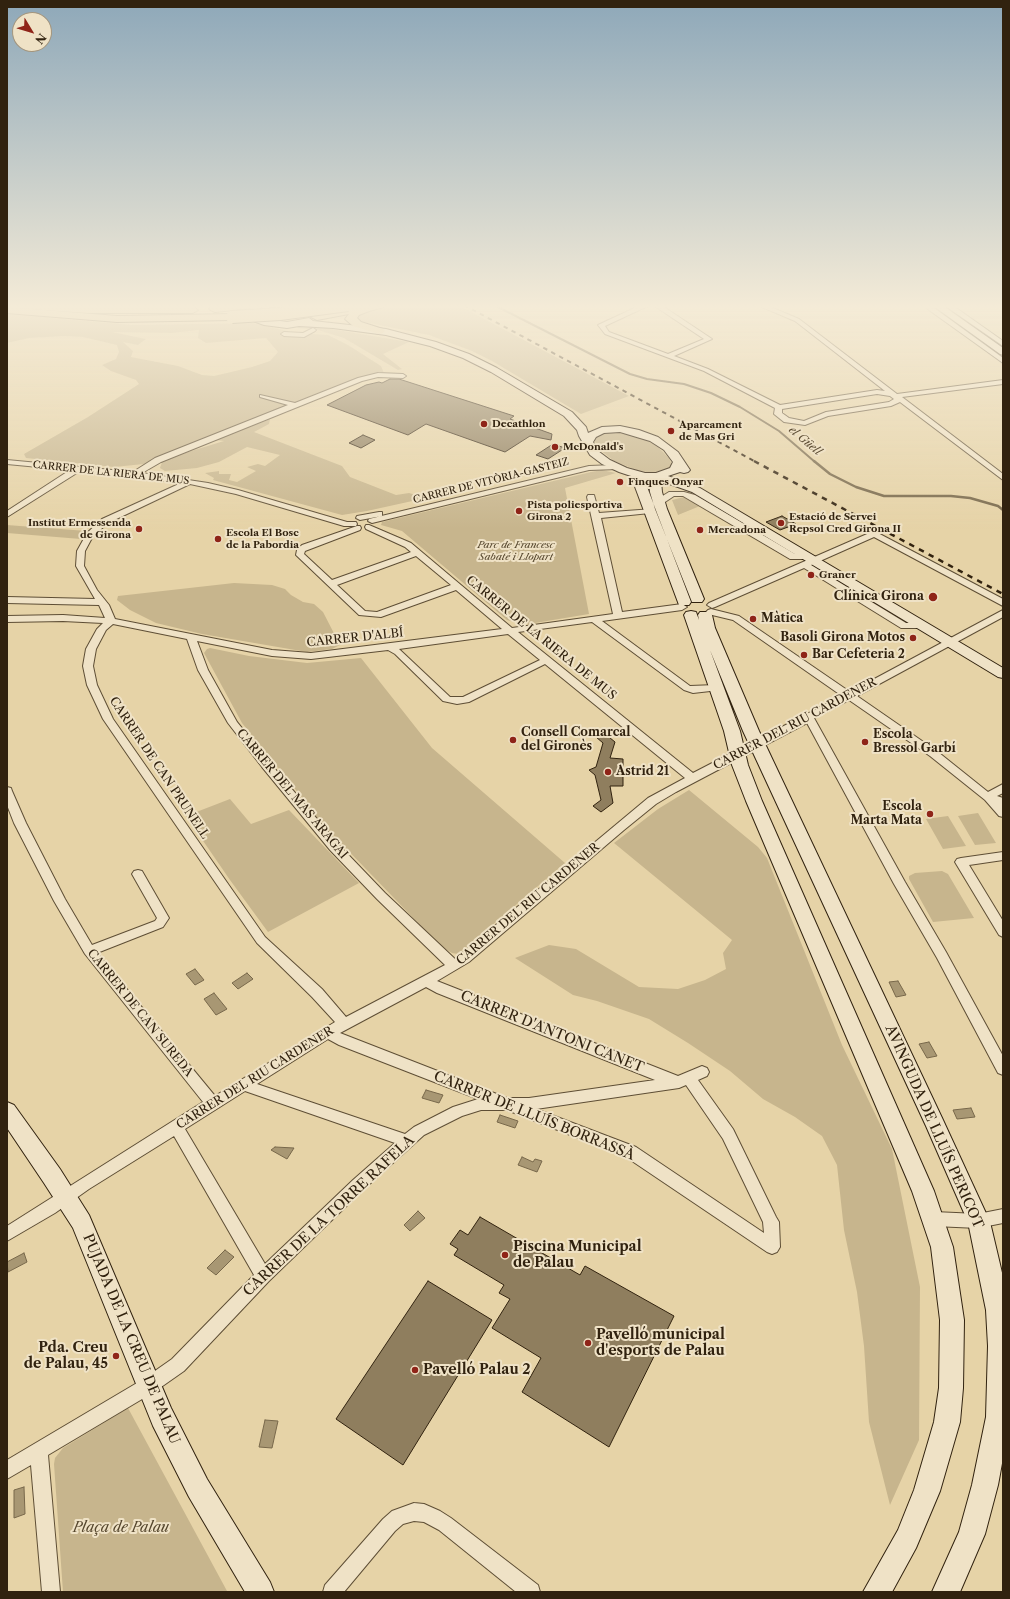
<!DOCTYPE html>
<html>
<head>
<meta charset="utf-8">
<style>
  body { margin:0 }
  #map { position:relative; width:1010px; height:1599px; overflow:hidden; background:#e6d3a7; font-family:"Libre Caslon Text",serif }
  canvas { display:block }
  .frame { position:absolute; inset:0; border:8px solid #31220f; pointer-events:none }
  .north { position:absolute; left:12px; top:12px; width:40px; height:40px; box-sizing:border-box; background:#efe2c6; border:1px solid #a3957d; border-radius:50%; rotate:128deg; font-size:11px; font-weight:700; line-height:16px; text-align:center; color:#31220f }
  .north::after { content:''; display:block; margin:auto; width:14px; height:18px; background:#8f2418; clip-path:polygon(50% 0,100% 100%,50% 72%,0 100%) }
</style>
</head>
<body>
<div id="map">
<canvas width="1010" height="1599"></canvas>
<div class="frame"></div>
<div class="north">N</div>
</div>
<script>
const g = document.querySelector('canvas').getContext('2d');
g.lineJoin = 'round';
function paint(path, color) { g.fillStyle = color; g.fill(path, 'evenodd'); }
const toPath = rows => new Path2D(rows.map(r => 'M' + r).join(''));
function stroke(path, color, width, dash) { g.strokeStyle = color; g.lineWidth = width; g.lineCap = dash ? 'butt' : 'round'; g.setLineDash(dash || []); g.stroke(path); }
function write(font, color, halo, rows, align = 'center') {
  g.font = font + ' "Libre Caslon Text",serif'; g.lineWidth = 4; g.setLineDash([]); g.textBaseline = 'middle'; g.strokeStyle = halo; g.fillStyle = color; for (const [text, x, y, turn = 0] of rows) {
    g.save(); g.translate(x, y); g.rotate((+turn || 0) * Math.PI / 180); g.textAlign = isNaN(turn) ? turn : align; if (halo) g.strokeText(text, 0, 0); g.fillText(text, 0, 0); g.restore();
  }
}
const green = toPath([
  [390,305,458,305,629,396,581,414,492,361,472,351,429,335,359,321,357,318,361,314,373,309],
  [7,312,53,318,133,325,253,323,296,333,328,335,348,345,381,366,384,373,366,376,144,464,114,467,26,458,24,454,88,417,139,384,136,380,111,371,102,365,116,359,119,352,117,345,83,337,65,336,29,338,7,343],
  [199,330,198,338,206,343,266,338,278,352,270,361,252,367,214,376,202,375,178,366,131,357,133,351,123,342,138,345,146,339,112,332,172,333],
  [298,326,319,327,409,342,383,354,402,369,398,370,344,338,318,330,297,328],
  [270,419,269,424,254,432,342,466,350,477,396,495,409,493,426,498,367,511,342,515,213,480,214,478,205,473,219,471,219,474,231,474,229,480,237,482,256,471,247,467,258,464,265,466,280,455,247,447,219,462,197,468,165,471,160,468,162,462,188,452,224,441,215,440],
  [617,431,641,437,657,446,669,458,672,465,669,468,663,471,654,473,639,471,614,461,600,450,594,440,595,438,600,433],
  [602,470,616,473,565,488,589,614,529,624,521,624,507,620,402,531,381,525,382,522,591,472],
  [684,497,700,506,678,515,672,500],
  [7,525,87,531,81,539,7,533],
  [234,583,272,585,285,589,291,595,303,602,314,604,323,612,340,645,332,649,307,652,202,634,156,623,130,610,117,600,118,596],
  [210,648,249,656,307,663,361,658,432,748,565,863,463,950,458,954,452,953,445,949,422,927,306,807,308,805,242,723,204,653,207,649],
  [689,790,758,847,767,858,842,1045,892,1149,920,1287,919,1440,890,1505,869,1422,864,1346,857,1292,844,1230,837,1165,822,1136,795,1117,763,1099,730,1071,688,1043,649,1019,597,1001,573,995,515,958,549,945,576,949,639,987,678,989,705,980,726,969,723,953,732,940,614,843,658,809],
  [230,799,251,824,289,810,359,883,268,932,230,880,186,816],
  [978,813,996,843,975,845,958,816],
  [948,816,966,846,943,849,926,819],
  [942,871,948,874,974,918,933,922,909,879,909,876,915,873],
  [128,1408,227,1591,228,1592,63,1592,54,1464,55,1458,63,1448]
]);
const water = toPath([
  [195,969,204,980,195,985,186,974,195,969],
  [247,973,253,979,238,989,232,983,247,973],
  [898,981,906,995,896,997,889,982,898,981],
  [214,993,227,1009,216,1015,204,999,214,993],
  [929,1042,937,1056,927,1058,919,1044,929,1042],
  [426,1090,443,1095,439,1103,422,1098,426,1090],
  [971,1108,975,1117,957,1119,953,1110,971,1108],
  [500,1115,518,1121,515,1128,497,1122,500,1115],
  [275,1147,294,1148,287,1159,271,1150,275,1147],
  [522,1157,533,1162,535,1159,542,1161,537,1172,518,1165,522,1157],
  [418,1211,425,1218,410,1231,404,1225,418,1211],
  [225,1250,234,1257,216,1275,207,1268,225,1250],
  [24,1253,27,1262,8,1272,7,1262,24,1253],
  [265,1420,278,1421,272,1448,259,1447,265,1420],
  [24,1487,25,1514,14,1518,14,1490,24,1487]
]);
const streamFar1 = toPath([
  [494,305,630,374,647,379,684,384,711,393,740,407,779,431,815,462]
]);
const stream = toPath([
  [814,461,830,474,856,487,884,496,951,496,970,498,998,506,1003,510]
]);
const building = toPath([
  [390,379,399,379,514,416,510,419,552,434,551,440,530,436,505,452,426,424,408,435,327,405,366,385,379,382,382,383,390,379],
  [363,435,375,440,361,448,349,443,363,435],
  [553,444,565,448,548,459,536,455,553,444],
  [782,516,796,524,780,530,766,522,782,516],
  [604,733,615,742,610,758,623,759,623,786,610,786,613,803,601,812,593,806,601,800,595,775,589,770,596,767,603,743,596,737,604,733],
  [480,1217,580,1275,585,1266,674,1316,609,1447,522,1392,541,1358,492,1328,510,1299,499,1293,504,1285,454,1255,458,1249,450,1244,460,1230,468,1235,480,1217],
  [428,1281,492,1320,403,1465,336,1419,428,1281]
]);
const street = toPath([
  [641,305,650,305,605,326,609,332,668,354,704,339,653,305,661,305,712,339,674,356,708,369,780,405,877,390,885,391,795,321,757,305,766,305,799,319,897,394,1003,380,1003,384,902,397,1003,474,1003,480,900,402,891,406,828,416,805,425,784,422,774,414,775,408,704,371,605,334,598,325,641,305],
  [877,394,890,396,894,399,889,402,826,412,804,421,789,418,782,413,782,409,877,394],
  [922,305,930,305,1003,358,1003,363,922,305],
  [944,305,952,305,1003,341,1003,346,944,305],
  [313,328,316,330,315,331,304,337,284,336,281,334,284,332,303,333,313,328],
  [378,373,403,374,406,376,403,378,378,377,362,381,161,462,142,473,208,483,238,490,347,522,356,522,357,524,356,526,344,526,236,494,190,484,108,523,93,536,85,551,84,566,97,590,109,605,115,619,272,650,311,653,502,629,456,590,381,617,359,615,296,555,297,550,302,545,357,526,360,526,361,528,360,530,305,551,304,554,332,580,411,552,405,547,366,529,365,527,366,525,369,525,411,543,512,628,613,614,587,497,588,495,594,495,599,513,653,509,653,513,650,513,601,518,622,612,682,604,687,607,682,610,602,621,690,686,716,685,719,686,721,688,719,690,693,693,684,690,592,622,518,632,693,773,803,716,804,714,809,713,842,696,733,620,708,614,706,612,708,610,711,609,739,616,850,692,1003,610,1003,617,857,696,938,752,988,792,1003,784,1003,793,997,796,1003,798,1003,817,999,816,985,800,930,756,849,700,814,718,905,882,946,952,1003,1056,1003,1075,998,1073,937,958,894,884,807,723,676,792,656,804,624,830,469,962,437,981,678,1076,702,1066,707,1068,709,1072,707,1076,698,1080,733,1129,776,1217,779,1222,780,1247,777,1252,772,1254,767,1252,626,1157,507,1110,481,1110,462,1116,424,1135,363,1190,269,1281,184,1371,154,1392,48,1455,60,1592,42,1592,31,1465,7,1479,7,1460,142,1380,172,1359,254,1275,174,1136,89,1189,55,1213,7,1241,7,1226,203,1102,85,954,54,901,14,823,7,805,7,787,11,788,12,791,26,823,65,899,92,945,155,921,157,918,132,874,134,871,138,870,142,871,169,918,163,927,97,953,215,1096,335,1022,312,997,257,943,103,719,87,685,83,666,86,649,97,629,103,623,63,621,7,622,7,616,63,615,105,618,99,605,7,603,7,597,95,599,76,566,77,551,87,533,102,519,181,483,80,471,7,517,7,511,70,470,7,464,7,460,133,472,155,458,288,405,260,397,260,395,295,403,358,378,378,373],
  [416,556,451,585,377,612,365,611,337,585,416,556],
  [113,624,187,639,198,670,228,723,262,767,330,850,377,899,445,965,346,1017,322,989,265,937,113,719,97,685,93,666,96,649,106,630,113,624],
  [508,634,540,660,463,697,450,697,399,649,508,634],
  [197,641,272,656,311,659,388,650,395,654,443,701,457,704,469,702,545,664,685,778,648,798,455,959,385,893,338,844,270,763,237,722,208,670,197,641],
  [426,987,437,993,655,1080,529,1098,507,1098,340,1033,426,987],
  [328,1039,339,1045,478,1099,453,1107,414,1127,405,1134,257,1084,328,1039],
  [686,1085,723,1139,763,1222,764,1233,636,1147,536,1109,679,1088,686,1085],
  [245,1091,395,1143,353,1180,265,1264,185,1129,245,1091],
  [615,465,618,465,618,469,589,470,372,523,368,521,369,519,589,466,615,465],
  [669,492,684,492,695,495,795,554,806,553,810,556,806,559,790,559,683,496,674,496,662,504,656,504,656,500,669,492],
  [379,512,382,512,382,516,360,520,356,518,357,516,379,512],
  [874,531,1003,599,1003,606,874,537,811,565,906,623,923,623,926,624,928,626,926,628,901,628,804,568,715,607,712,608,707,605,709,603,874,531],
  [1003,852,1003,860,969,865,1003,921,1003,937,999,935,955,862,957,859,961,858,1003,852],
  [1003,1209,1003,1223,978,1228,934,1226,929,1224,926,1219,929,1214,934,1212,978,1214,1003,1209],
  [414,1503,424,1504,440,1511,451,1518,538,1585,540,1592,516,1592,439,1530,424,1522,414,1521,403,1524,395,1531,344,1592,323,1592,325,1585,383,1519,392,1511,414,1503]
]);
const secondary = toPath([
  [253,305,263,305,257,311,257,314,259,317,266,319,287,322,309,318,313,321,386,329,436,342,469,354,497,368,572,412,586,427,588,433,602,427,620,426,639,430,658,437,678,452,690,470,688,472,684,473,680,472,668,476,700,488,1003,668,1003,678,998,677,692,492,661,481,662,492,667,509,704,599,702,602,692,602,655,509,650,492,649,479,644,479,691,602,689,605,679,605,631,476,619,472,602,464,590,455,579,436,577,430,564,416,491,372,463,358,430,346,386,335,333,328,299,326,287,328,264,325,253,321,249,314,249,310,253,305],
  [620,432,650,441,664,450,673,462,670,468,656,473,645,473,627,468,610,460,598,451,593,442,596,437,604,433,620,432],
  [932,305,942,305,1003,348,1003,355,1000,354,932,305],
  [691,611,696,612,699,620,698,615,700,612,710,612,712,615,715,628,759,731,943,1120,990,1222,1003,1277,1003,1458,998,1485,985,1534,960,1592,932,1592,959,1532,972,1485,986,1417,988,1346,986,1310,968,1222,926,1126,743,731,710,650,740,731,748,765,762,801,934,1191,953,1247,964,1320,963,1388,960,1422,940,1491,916,1548,892,1592,863,1592,898,1530,914,1490,934,1422,939,1388,940,1320,931,1247,912,1191,746,801,732,765,724,731,684,615,686,612,691,611],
  [7,1102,14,1105,60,1169,89,1215,171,1408,207,1479,270,1582,274,1592,245,1592,189,1497,153,1426,73,1228,44,1183,7,1128,7,1102]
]);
const primary = toPath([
  [9,305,193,307,198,310,193,313,88,313,14,308,9,305]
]);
const highway = toPath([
  [218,305,258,305,253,308,215,312,209,309,211,307,218,305],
  [360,305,385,305,384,307,369,311,359,315,357,318,361,322,383,329,385,331,383,333,379,334,353,326,345,319,349,314,317,320,311,317,317,314,360,305],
  [7,307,117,316,232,314,238,317,232,320,117,322,7,313,7,307]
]);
const railFar1 = toPath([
  [464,305,756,462]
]);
const rail = toPath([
  [754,461,1003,594]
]);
const highwayBridge = toPath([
  [232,317,280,314,348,305]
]);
const markers = [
  [484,424,4,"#8f2418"],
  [671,431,4,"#8f2418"],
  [555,447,4,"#8f2418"],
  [620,482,4,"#8f2418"],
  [519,511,4,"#8f2418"],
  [781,523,4,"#8f2418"],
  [139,529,4,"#8f2418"],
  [700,530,4,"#8f2418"],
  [218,539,4,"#8f2418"],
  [811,575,4,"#8f2418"],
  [933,597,5,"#8f2418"],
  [753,619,4,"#8f2418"],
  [913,638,4,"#8f2418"],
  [804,655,4,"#8f2418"],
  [513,740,4,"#8f2418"],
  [865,742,4,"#8f2418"],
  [608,772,4,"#8f2418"],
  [930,814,4,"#8f2418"],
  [505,1255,4,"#8f2418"],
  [588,1343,4,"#8f2418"],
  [116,1356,4,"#8f2418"],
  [415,1370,4,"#8f2418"]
];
const farPoinames = [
  ["Decathlon",492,424],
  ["Aparcament",679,425],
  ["de Mas Gri",679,437],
  ["McDonald's",563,447],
  ["Finques Onyar",628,482],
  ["Pista poliesportiva",527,505],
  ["Girona 2",527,517],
  ["Estació de Servei",789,517],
  ["Repsol Cred Girona II",789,529],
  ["Institut Ermessenda",131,523,"right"],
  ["de Girona",131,535,"right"],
  ["Mercadona",708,530],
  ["Escola El Bosc",226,533],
  ["de la Pabordia",226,545],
  ["Graner",819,575]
];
const farStreetnames = [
  ["CARRER DE LA RIERA DE MUS",111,473,6],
  ["CARRER DE VITÒRIA-GASTEIZ",491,481,-14]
];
const farParknames = [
  ["Parc de Francesc",516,545],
  ["Sabaté i Llopart",516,557]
];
const farWaternames = [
  ["el Güell",805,441,40]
];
const poiNames = [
  ["Clínica Girona",924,597,"right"],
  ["Màtica",761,619],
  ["Basoli Girona Motos",905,638,"right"],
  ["Bar Cefeteria 2",812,655],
  ["Consell Comarcal",521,733],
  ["del Gironès",521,747],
  ["Escola",873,735],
  ["Bressol Garbí",873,749],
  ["Astrid 21",616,772],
  ["Escola",922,807,"right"],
  ["Marta Mata",922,821,"right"]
];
const streetNames = [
  ["CARRER D'ALBÍ",355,638,-6],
  ["CARRER DE LA RIERA DE MUS",541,638,39],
  ["CARRER DEL RIU CARDENER",795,724,-28],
  ["CARRER DE CAN PRUNELL",159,768,56],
  ["CARRER DEL MAS ARAGAI",292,794,50],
  ["CARRER DEL RIU CARDENER",528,904,-40],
  ["CARRER DE CAN SUREDA",140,1013,51],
  ["CARRER DEL RIU CARDENER",255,1078,-32]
];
const nearStreetnames = [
  ["CARRER D'ANTONI CANET",552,1032,22],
  ["CARRER DE LLUÍS BORRASSÀ",534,1116,22],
  ["AVINGUDA DE LLUÍS PERICOT",934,1127,66],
  ["CARRER DE LA TORRE RAFELA",329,1216,-43],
  ["PUJADA DE LA CREU DE PALAU",131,1339,67]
];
const nearPoinames = [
  ["Piscina Municipal",513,1247],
  ["de Palau",513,1263],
  ["Pavelló municipal",596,1335],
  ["d'esports de Palau",596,1351],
  ["Pda. Creu",108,1348,"right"],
  ["de Palau, 45",108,1364,"right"],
  ["Pavelló Palau 2",423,1370]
];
const nearParknames = [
  ["Plaça de Palau",121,1528]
];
paint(green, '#c7b58d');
paint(water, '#a89773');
stroke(water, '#78684b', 1);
stroke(streamFar1, '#78684b', 2);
stroke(stream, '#78684b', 2.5);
paint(building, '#8f7e5e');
stroke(building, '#31220f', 1);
stroke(street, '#5e4e35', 2);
stroke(secondary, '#31220f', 2);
stroke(primary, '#31220f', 2);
stroke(highway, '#31220f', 2);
paint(street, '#efe2c6');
paint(secondary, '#efe2c6');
paint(primary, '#e6d3a7');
paint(highway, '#e6d3a7');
stroke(railFar1, '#31220f', 2, [4.5, 4.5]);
stroke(rail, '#31220f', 2.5, [5.5, 5.5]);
stroke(highwayBridge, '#31220f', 14, []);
stroke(highwayBridge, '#e6d3a7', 12);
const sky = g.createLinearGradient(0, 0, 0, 529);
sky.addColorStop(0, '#8ea8b9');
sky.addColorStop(0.58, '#f4ebd7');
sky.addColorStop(1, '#f4ebd700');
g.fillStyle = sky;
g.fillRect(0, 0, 1010, 529);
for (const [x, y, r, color] of markers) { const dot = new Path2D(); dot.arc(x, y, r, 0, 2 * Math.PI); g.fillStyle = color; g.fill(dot); stroke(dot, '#efe2c6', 1.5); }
write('bold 10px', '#31220f', '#efe2c6', farPoinames, 'left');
write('10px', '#31220f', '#efe2c6', farStreetnames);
write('italic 10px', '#56472e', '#efe2c6', farParknames);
write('italic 11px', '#5b4b32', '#efe2c6', farWaternames);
write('bold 12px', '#31220f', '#efe2c6', poiNames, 'left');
write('12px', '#31220f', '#efe2c6', streetNames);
write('14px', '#31220f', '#efe2c6', nearStreetnames);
write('bold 14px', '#31220f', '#efe2c6', nearPoinames, 'left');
write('italic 14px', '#56472e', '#efe2c6', nearParknames);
</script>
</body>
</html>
